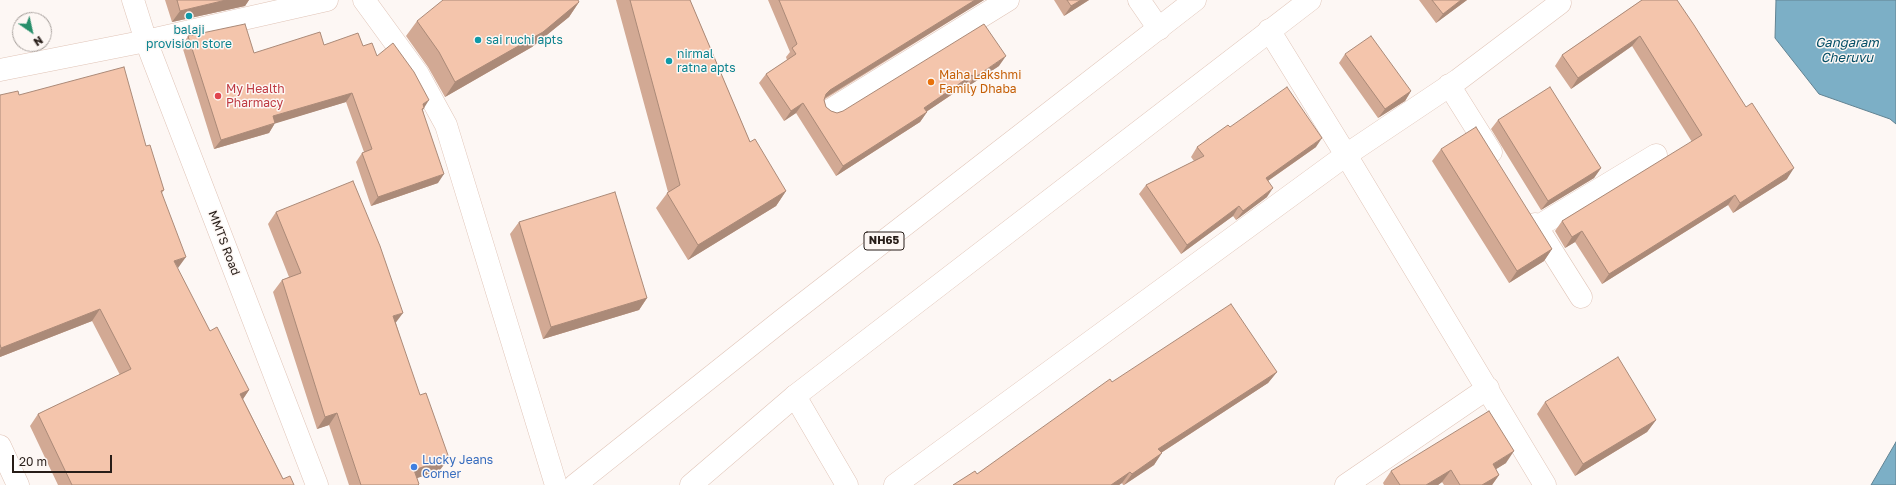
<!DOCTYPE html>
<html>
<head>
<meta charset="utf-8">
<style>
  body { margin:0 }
  #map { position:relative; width:1896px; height:485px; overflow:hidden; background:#fdf7f4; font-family:"Golos Text",sans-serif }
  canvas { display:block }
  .north { position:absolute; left:12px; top:12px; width:40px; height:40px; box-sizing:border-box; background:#fdf7f4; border:1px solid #a7a09c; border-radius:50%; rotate:146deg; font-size:11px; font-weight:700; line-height:16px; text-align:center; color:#271d18 }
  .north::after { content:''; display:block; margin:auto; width:14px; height:18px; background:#288f6b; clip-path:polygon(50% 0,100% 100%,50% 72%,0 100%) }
  .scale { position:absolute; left:12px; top:455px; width:100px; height:18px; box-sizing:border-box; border:2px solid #271d18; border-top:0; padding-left:5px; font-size:12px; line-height:14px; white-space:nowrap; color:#271d18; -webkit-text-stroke:3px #fdf7f4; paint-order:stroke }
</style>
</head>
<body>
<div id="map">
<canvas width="1896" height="485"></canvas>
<div class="north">N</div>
<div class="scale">20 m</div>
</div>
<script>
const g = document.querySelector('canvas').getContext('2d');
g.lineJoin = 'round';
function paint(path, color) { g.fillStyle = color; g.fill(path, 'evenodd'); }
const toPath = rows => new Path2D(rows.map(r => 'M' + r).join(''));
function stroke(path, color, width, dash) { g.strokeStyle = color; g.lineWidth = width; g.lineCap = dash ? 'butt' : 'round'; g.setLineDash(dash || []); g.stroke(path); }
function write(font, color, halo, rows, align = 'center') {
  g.font = font + ' "Golos Text",sans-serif'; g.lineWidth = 3; g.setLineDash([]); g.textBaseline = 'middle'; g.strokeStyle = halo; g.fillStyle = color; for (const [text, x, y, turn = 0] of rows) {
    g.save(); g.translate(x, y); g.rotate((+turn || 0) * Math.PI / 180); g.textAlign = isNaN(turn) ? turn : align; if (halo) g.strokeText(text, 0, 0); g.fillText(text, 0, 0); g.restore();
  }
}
const water = toPath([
  [1776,0,1896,0,1896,124,1890,119,1819,94,1775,38,1776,0],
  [1896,442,1896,485,1871,485,1896,442]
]);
const street = toPath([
  [364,0,418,74,446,125,556,485],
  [1139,0,1159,29],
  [1269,30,1346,155,1545,485],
  [0,70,146,41,327,0],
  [1449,85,1491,152],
  [830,110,1008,0],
  [1535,224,1581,297],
  [1537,227,1656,155],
  [795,396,847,485],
  [0,446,18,485],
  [895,485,1346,155,1458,80,1560,3,1558,0],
  [1346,485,1488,388]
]);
const secondary = toPath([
  [133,0,146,41,317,485]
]);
const highway = toPath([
  [575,485,781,321,1195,0],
  [691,485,795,396,1310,0]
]);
const wall = toPath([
  [165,0,249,0,245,6,172,22],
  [616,0,690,0,750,142,786,191,776,206,688,260,656,208,668,192],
  [768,0,984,0,825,99,824,100,826,107,831,111,837,113,999,66,967,87,966,85,926,112,927,112,920,122,836,176,796,113,784,121,759,83,766,74,787,60,786,57,790,52],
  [1054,0,1089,0,1064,16],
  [1419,0,1467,0,1436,23],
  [1642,0,1787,179,1733,213,1728,205,1602,284,1575,242,1565,248,1555,231,1562,221,1692,142,1632,46,1571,89,1555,66,1562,55],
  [579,2,569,17,532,47,445,97,428,67,406,36,417,21],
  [188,36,254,53,324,45,363,46,377,56,424,107,423,110,438,183,371,206,356,162,362,153,364,152,346,102,275,123,269,133,214,149,182,46],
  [1345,54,1411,91,1405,101,1378,118,1339,63],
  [0,95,19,95,146,146,164,190,162,193,177,269,210,331,249,390,243,399,283,479,294,485,58,485,30,426,38,414,120,375,92,321,0,357],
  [1498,120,1601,168,1594,178,1541,210,1491,129],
  [1230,127,1316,147,1268,181,1267,197,1236,220,1233,216,1181,254,1139,194,1146,185,1194,161,1191,157,1197,147],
  [1441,149,1552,249,1544,261,1509,283,1432,161],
  [276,212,396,323,440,470,417,478,419,485,349,485,329,425,317,429,273,292,282,280,289,277,268,224],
  [519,222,647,298,639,310,543,339,510,234],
  [1277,372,1268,383,1161,453,1154,465,1124,485,1123,485,1122,483,1119,485,953,485,977,474,1112,382],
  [1545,402,1656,420,1647,432,1575,476,1537,414],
  [1506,463,1496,469,1499,475,1492,485,1444,485,1442,482,1438,485,1384,485,1383,483,1391,471]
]);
const shadedWall = toPath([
  [226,0,249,0,245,6,172,22,180,11],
  [975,0,984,0,823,99,826,94,830,90],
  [1081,0,1089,0,1064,16,1071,6],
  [1461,0,1467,0,1436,23,1443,14],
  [579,2,569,17,532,47,445,97,455,82],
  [1640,36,1632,46,1571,89,1578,78],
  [1006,56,999,66,967,87,974,78],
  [972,75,966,85,917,118,924,108],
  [1411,91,1405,101,1378,118,1385,109],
  [352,93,346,102,267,126,273,116],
  [429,100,424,108,418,117,423,104],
  [803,103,796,113,784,121,791,111],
  [927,112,920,122,836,176,843,166],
  [275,123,269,133,214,149,221,140],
  [1322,138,1316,147,1259,187,1266,178],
  [1601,168,1594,178,1541,210,1548,201],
  [1794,168,1787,179,1733,213,1740,203],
  [444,174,438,183,371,206,378,197],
  [1273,188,1267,197,1236,220,1243,211],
  [786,191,776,206,688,260,698,245],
  [1735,195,1728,205,1602,284,1609,274],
  [1239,206,1233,216,1181,254,1187,245],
  [1582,231,1575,242,1565,248,1572,237],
  [1552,249,1544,261,1509,283,1517,271],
  [186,257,178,268,174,261],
  [647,298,639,310,543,339,551,327],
  [100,309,92,321,0,357,0,350,1,348],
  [403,313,394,325,393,316],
  [1277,372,1268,383,1150,460,1158,449],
  [249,390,241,402,240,394],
  [337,413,329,425,317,429,325,417],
  [1656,420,1647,432,1575,476,1583,464],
  [1514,451,1506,463,1485,476,1493,464],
  [1162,453,1154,465,1124,485,1132,474],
  [449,458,440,470,406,482,414,470],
  [1451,470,1442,482,1438,485,1426,485],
  [1130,472,1122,483,1119,485,1111,485],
  [1499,475,1492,485,1482,485]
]);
const building = toPath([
  [177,0,226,0,180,11,177,0],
  [443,0,578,0,579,2,543,32,455,82,439,52,417,21,443,0],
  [630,0,690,0,750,142,755,139,786,191,698,245,667,193,680,185,630,0],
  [779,0,975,0,830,90,826,94,824,100,826,107,831,111,837,113,843,111,984,24,1006,56,974,78,972,75,924,108,927,112,843,166,803,103,791,111,766,74,796,54,792,48,797,44,779,0],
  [1067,0,1081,0,1071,6,1067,0],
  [1432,0,1461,0,1443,14,1432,0],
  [1642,0,1677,0,1694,25,1746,107,1752,103,1794,168,1740,203,1735,195,1609,274,1582,231,1572,237,1562,221,1702,135,1640,36,1578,78,1562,55,1642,0],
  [245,24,254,53,320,32,324,45,358,33,363,46,372,43,377,56,393,43,414,72,429,100,423,104,424,108,422,109,444,174,378,197,362,153,372,149,352,93,273,116,275,123,221,140,188,36,245,24],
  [1371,36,1411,91,1385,109,1345,54,1371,36],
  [124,67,146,146,150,145,164,190,161,191,186,257,174,261,210,331,217,327,249,390,240,394,283,479,290,476,294,485,72,485,38,414,131,369,100,309,1,348,0,344,0,95,18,91,19,95,124,67],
  [1287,87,1322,138,1266,178,1273,188,1243,211,1239,206,1187,245,1146,185,1204,156,1197,147,1228,125,1230,127,1287,87],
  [1550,87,1601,168,1548,201,1498,120,1550,87],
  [1476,127,1552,249,1517,271,1441,149,1476,127],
  [353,181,380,246,403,313,393,316,420,395,426,393,449,458,414,470,419,484,418,485,361,485,337,413,325,417,282,280,301,273,276,212,353,181],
  [615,192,647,298,551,327,519,222,615,192],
  [1231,304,1277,372,1158,449,1162,453,1132,474,1130,472,1111,485,953,485,975,471,977,474,1110,379,1112,382,1231,304],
  [1618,357,1656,420,1583,464,1545,402,1618,357],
  [1489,411,1514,451,1493,464,1499,475,1482,485,1460,485,1451,470,1426,485,1400,485,1391,471,1489,411]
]);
const markers = [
  [189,16,4,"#0f9aa8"],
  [478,40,4,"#0f9aa8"],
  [669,61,4,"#0f9aa8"],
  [931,82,4,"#e8710a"],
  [218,96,4,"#e0444e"],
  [414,467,4,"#3f7fe0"]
];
const shields = [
  [884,241,40]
];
const shieldNames = [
  ["NH65",884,241]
];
const cultureNames = [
  ["balaji",189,30,"center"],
  ["provision store",189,44,"center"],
  ["sai ruchi apts",486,40],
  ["nirmal",677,54],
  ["ratna apts",677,68]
];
const foodNames = [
  ["Maha Lakshmi",939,75],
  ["Family Dhaba",939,89]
];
const healthNames = [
  ["My Health",226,89],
  ["Pharmacy",226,103]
];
const streetNames = [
  ["MMTS Road",224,243,69]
];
const shopNames = [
  ["Lucky Jeans",422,460],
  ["Corner",422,474]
];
const waterNames = [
  ["Gangaram",1847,43],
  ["Cheruvu",1847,58]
];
paint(water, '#7cafc6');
stroke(water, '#628392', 1);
stroke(street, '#e0c4b7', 23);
stroke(secondary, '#e0c4b7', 23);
stroke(highway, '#e0c4b7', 23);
stroke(street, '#fff', 22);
stroke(secondary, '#fff', 22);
stroke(highway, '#fff', 22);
paint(wall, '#d2a994');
paint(shadedWall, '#ab8a78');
paint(building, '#f4c5ac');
stroke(building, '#ab8a78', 1);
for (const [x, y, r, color] of markers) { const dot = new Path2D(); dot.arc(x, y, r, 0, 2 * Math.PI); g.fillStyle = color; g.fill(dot); stroke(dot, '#fdf7f4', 1.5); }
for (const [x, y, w] of shields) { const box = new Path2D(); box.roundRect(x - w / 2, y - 9, w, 18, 3); g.fillStyle = '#fdf7f4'; g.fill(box); stroke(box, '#271d18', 1); }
write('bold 11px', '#271d18', null, shieldNames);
write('12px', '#0d838f', '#fdf7f4', cultureNames, 'left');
write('12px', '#c56008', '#fdf7f4', foodNames, 'left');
write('12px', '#be3a42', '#fdf7f4', healthNames, 'left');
write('12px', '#271d18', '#fdf7f4', streetNames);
write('12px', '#366cbe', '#fdf7f4', shopNames, 'left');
write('italic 13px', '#054f67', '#fdf7f4', waterNames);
</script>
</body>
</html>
